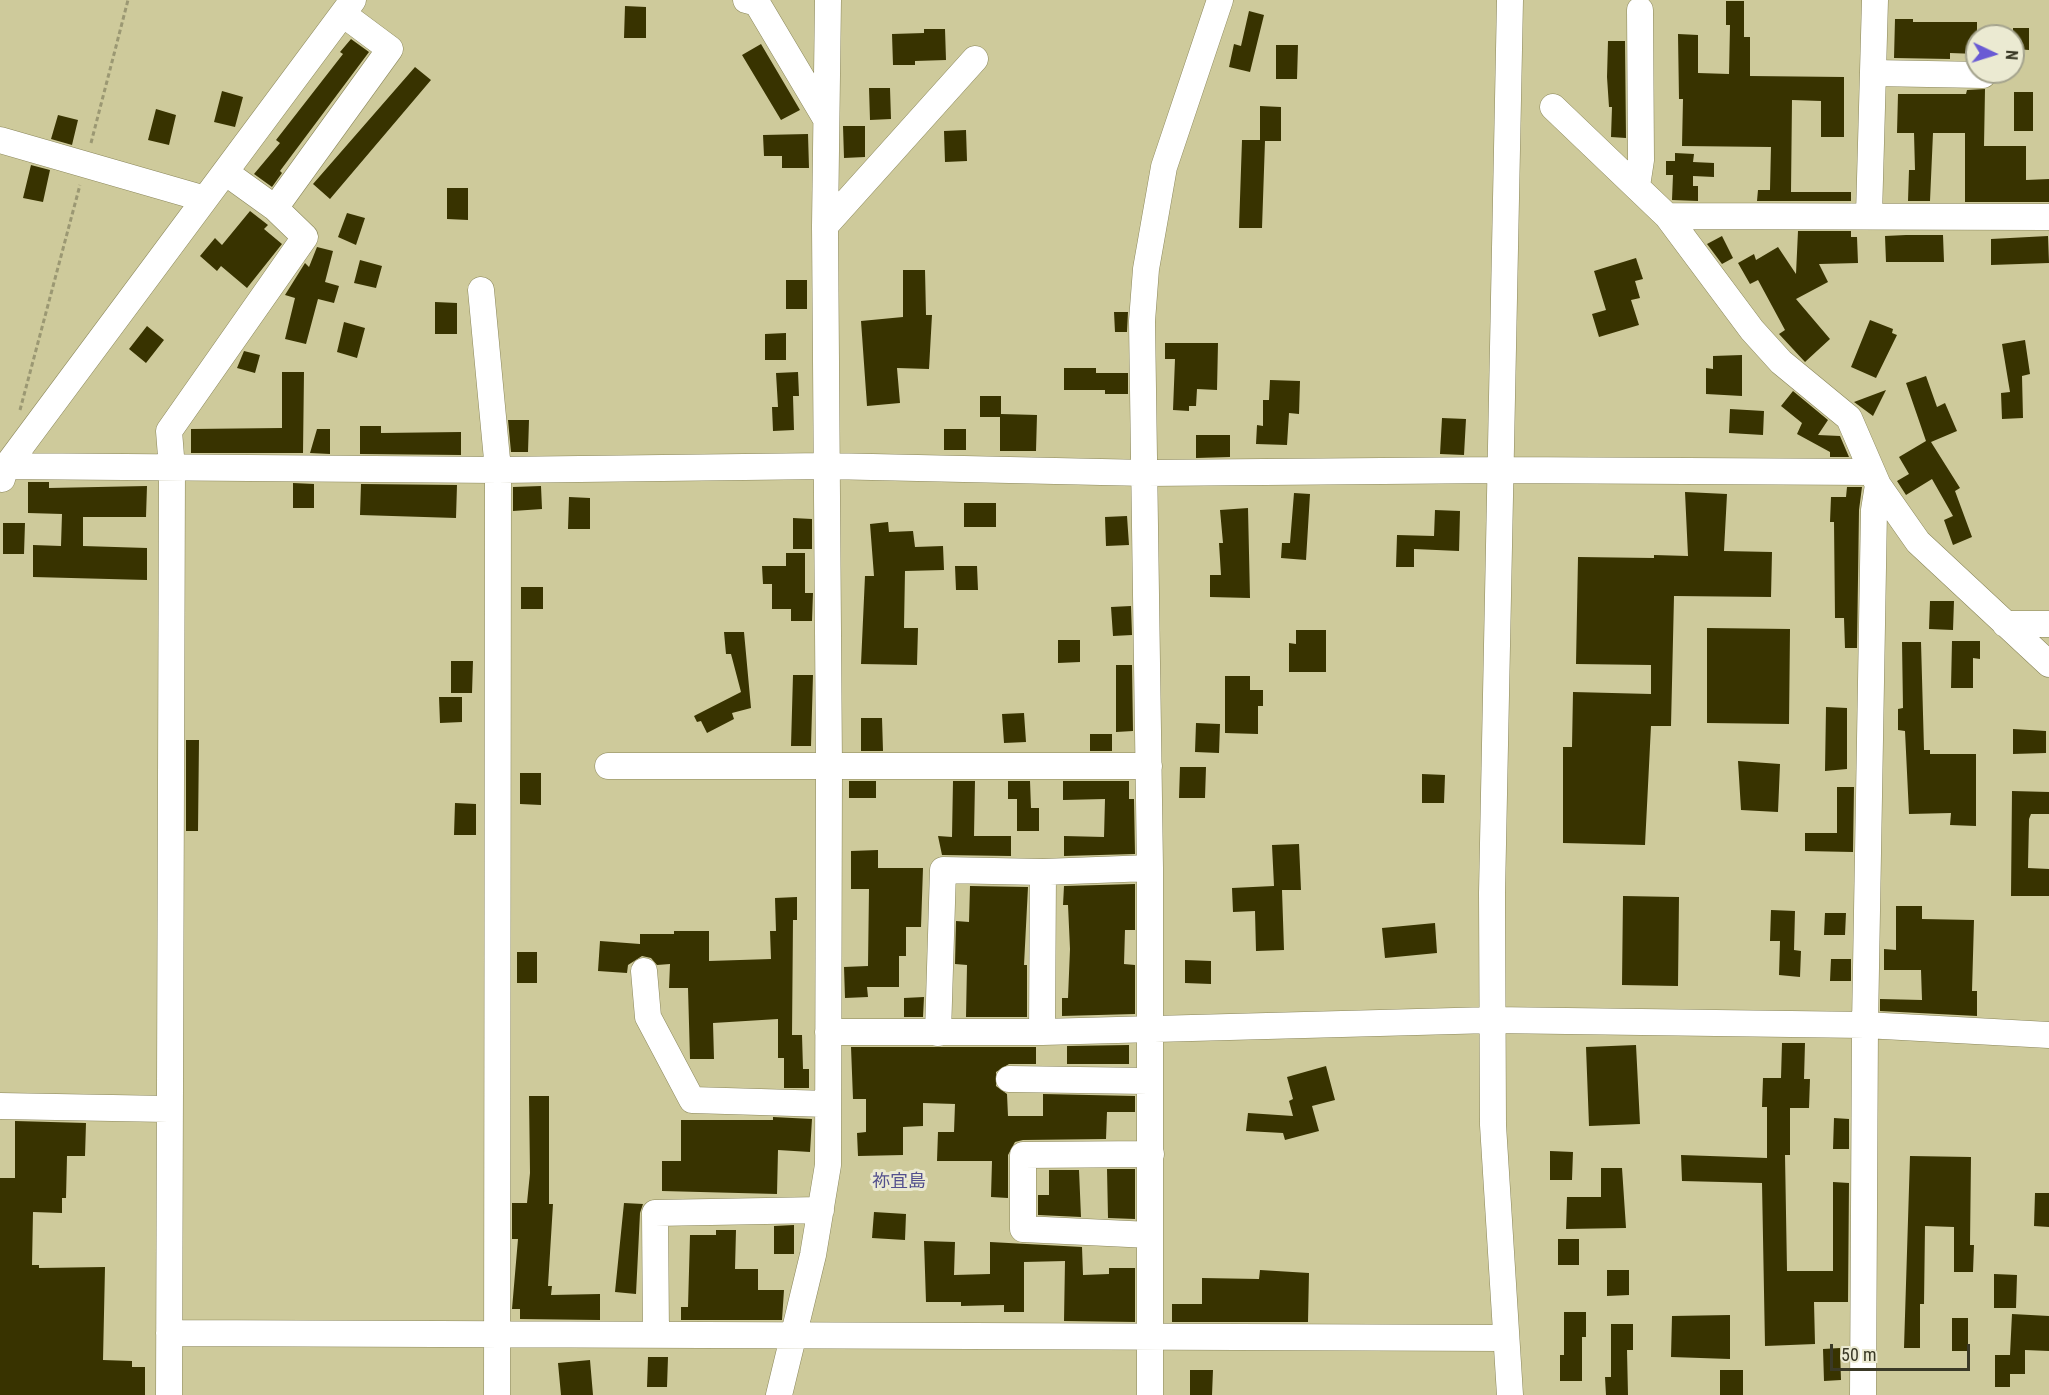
<!DOCTYPE html>
<html>
<head>
<meta charset="utf-8">
<style>
  body { margin:0 }
  #map { position:relative; width:2049px; height:1395px; overflow:hidden; background:#ceca9b; font-family:"Roboto Condensed",sans-serif }
  canvas { display:block }
  .north { position:absolute; left:1965px; top:24px; width:60px; height:60px; box-sizing:border-box; background:#ebead2; border:2px solid #a4a38d; border-radius:50%; rotate:94deg; font-size:16px; font-weight:700; line-height:24px; text-align:center; color:#3a3926 }
  .north::after { content:''; display:block; margin:auto; width:21px; height:27px; background:#695ad4; clip-path:polygon(50% 0,100% 100%,50% 72%,0 100%) }
  .scale { position:absolute; left:1830px; top:1344px; width:140px; height:27px; box-sizing:border-box; border:3px solid #3a3926; border-top:0; padding-left:8px; font-size:18px; line-height:21px; white-space:nowrap; color:#3a3926; -webkit-text-stroke:4px #ebead2; paint-order:stroke }
</style>
</head>
<body>
<div id="map">
<canvas width="2049" height="1395"></canvas>
<div class="north">N</div>
<div class="scale">50 m</div>
</div>
<script>
const g = document.querySelector('canvas').getContext('2d');
g.lineJoin = 'round';
function paint(path, color) { g.fillStyle = color; g.fill(path, 'evenodd'); }
const toPath = rows => new Path2D(rows.map(r => 'M' + r).join(''));
function stroke(path, color, width, dash) { g.strokeStyle = color; g.lineWidth = width; g.lineCap = dash ? 'butt' : 'round'; g.setLineDash(dash || []); g.stroke(path); }
function write(font, color, halo, rows, align = 'center') {
  g.font = font + ' "Roboto Condensed","Noto Sans JP",sans-serif'; g.lineWidth = 6; g.setLineDash([]); g.textBaseline = 'middle'; g.strokeStyle = halo; g.fillStyle = color; for (const [text, x, y, turn = 0] of rows) {
    g.save(); g.translate(x, y); g.rotate((+turn || 0) * Math.PI / 180); g.textAlign = isNaN(turn) ? turn : align; if (halo) g.strokeText(text, 0, 0); g.fillText(text, 0, 0); g.restore();
  }
}
const building = toPath([
  [1726,1,1744,1,1744,37,1750,37,1750,76,1844,77,1844,137,1821,137,1821,101,1792,100,1791,192,1851,192,1851,201,1757,201,1758,190,1770,190,1771,147,1682,146,1683,99,1679,99,1678,34,1698,35,1698,73,1729,74,1730,25,1726,25],
  [625,6,646,7,646,38,624,38],
  [1249,11,1264,15,1250,72,1229,67,1234,44,1241,46],
  [1895,19,1913,19,1913,22,1977,22,1977,54,1950,53,1950,59,1894,58],
  [2013,28,2029,28,2029,50,2013,49],
  [924,29,945,29,946,60,915,61,915,65,893,65,892,34,924,33],
  [351,39,369,52,280,171,282,173,272,187,254,174,280,143,276,140,343,54,340,52],
  [1608,41,1625,41,1626,138,1611,137,1612,107,1609,107,1607,77],
  [761,44,800,110,781,120,742,55],
  [1276,45,1298,45,1297,79,1276,79],
  [415,67,431,80,330,199,313,184],
  [869,88,890,88,891,119,870,120],
  [1985,89,1984,146,2026,146,2026,180,2049,179,2049,202,1965,202,1965,133,1933,133,1930,201,1908,201,1909,170,1915,170,1914,133,1897,133,1898,94,1966,94,1967,90],
  [222,91,243,97,235,127,214,122],
  [2014,92,2033,92,2033,131,2014,131],
  [1260,106,1281,107,1281,141,1265,141,1262,228,1239,228,1242,140,1260,140],
  [156,109,176,115,169,145,148,140],
  [58,115,78,120,72,145,51,139],
  [843,126,865,126,865,157,844,158],
  [966,130,967,161,945,162,944,131],
  [808,134,809,168,782,168,782,156,764,156,763,135],
  [1675,153,1694,154,1693,162,1714,163,1714,177,1693,176,1693,186,1698,186,1698,201,1672,200,1673,175,1666,175,1666,161,1675,161],
  [31,165,50,170,43,202,23,198],
  [447,188,468,188,468,220,447,219],
  [250,211,268,225,264,229,282,244,247,288,221,266,217,271,200,256,215,238,222,245],
  [347,213,365,218,356,245,338,237],
  [1798,231,1851,231,1851,237,1857,237,1858,263,1819,264,1828,282,1796,299,1830,339,1805,362,1779,334,1785,330,1758,280,1750,284,1738,263,1754,254,1756,260,1778,247,1796,274],
  [1906,235,1943,235,1944,262,1886,262,1885,236],
  [1722,236,1733,258,1722,264,1707,244],
  [2048,236,2049,263,1991,265,1991,239],
  [317,247,333,251,325,282,339,286,334,303,318,299,306,344,285,339,295,298,285,295,305,263,309,267],
  [1636,258,1643,279,1635,281,1640,298,1631,300,1639,325,1599,337,1592,314,1606,310,1594,271],
  [360,260,382,266,376,288,354,283],
  [903,270,925,270,926,315,932,315,929,369,897,368,900,403,867,406,861,321,903,317],
  [786,280,807,280,807,309,786,309],
  [435,302,457,303,457,334,435,334],
  [1114,312,1128,312,1127,332,1115,332],
  [1870,320,1893,329,1892,333,1897,335,1876,378,1851,367],
  [344,322,365,328,357,358,337,352],
  [147,326,164,340,146,363,129,349],
  [786,333,786,360,765,360,765,334],
  [2025,340,2030,374,2022,376,2023,418,2002,419,2001,393,2010,392,2002,344],
  [1165,343,1218,343,1217,390,1197,389,1196,406,1189,406,1189,411,1173,410,1175,359,1165,359],
  [244,351,260,355,255,373,237,368],
  [1742,355,1742,396,1706,394,1706,368,1713,369,1713,356],
  [1064,368,1096,368,1096,373,1128,373,1128,394,1105,394,1105,390,1064,390],
  [282,372,304,372,303,453,191,453,191,429,282,428],
  [798,372,799,396,793,396,794,430,773,431,772,407,778,407,776,373],
  [1926,376,1937,407,1945,403,1957,431,1931,442,1960,488,1955,491,1972,537,1953,545,1944,520,1953,516,1932,479,1906,495,1897,481,1909,474,1899,457,1926,441,1906,383],
  [1270,380,1300,381,1299,414,1289,413,1287,445,1256,444,1257,425,1263,426,1263,400,1269,400],
  [1886,390,1873,416,1854,402],
  [1793,391,1828,420,1818,435,1840,436,1849,457,1830,457,1830,452,1797,434,1802,423,1781,406],
  [980,396,1001,396,1001,414,1037,415,1036,451,1000,451,1000,417,980,417],
  [1730,409,1764,411,1763,435,1729,433],
  [1442,418,1466,419,1464,455,1440,454],
  [508,420,529,420,528,452,511,452],
  [360,426,381,426,381,433,461,432,461,455,360,454],
  [317,429,330,429,330,454,310,453],
  [944,429,966,429,966,450,944,450],
  [1196,435,1230,435,1230,457,1196,458],
  [28,482,49,482,49,488,147,486,146,517,83,517,83,546,147,548,147,580,33,577,33,545,61,546,62,514,28,513],
  [293,483,314,484,314,508,293,508],
  [361,484,457,485,456,518,360,515],
  [541,486,542,509,513,511,513,487],
  [1847,487,1862,487,1859,510,1857,648,1845,648,1844,618,1835,618,1834,522,1830,522,1831,497,1846,497],
  [1685,492,1727,494,1724,551,1772,552,1771,597,1674,596,1671,726,1651,726,1645,845,1563,843,1563,747,1572,747,1573,692,1651,694,1651,665,1576,664,1578,557,1654,558,1654,555,1688,556],
  [1294,493,1310,494,1306,560,1281,558,1282,543,1290,543],
  [569,497,590,498,590,529,568,529],
  [964,503,996,503,996,527,964,527],
  [1248,508,1250,598,1210,597,1210,575,1221,575,1219,543,1223,543,1220,510],
  [1435,510,1460,511,1459,551,1414,549,1414,567,1396,567,1397,535,1434,536],
  [1127,516,1129,545,1106,546,1105,517],
  [793,518,812,519,812,549,793,549],
  [888,522,889,532,913,531,915,547,943,546,944,570,905,571,904,628,918,628,917,665,861,664,865,576,874,576,870,524],
  [3,523,25,523,24,554,3,554],
  [786,553,805,553,805,593,813,593,812,621,791,621,791,609,772,609,772,584,763,584,762,566,786,566],
  [955,566,977,566,978,590,956,590],
  [521,587,543,587,543,609,521,609],
  [1930,601,1954,601,1953,630,1929,629],
  [1131,606,1132,635,1113,636,1111,607],
  [1707,628,1790,629,1789,724,1707,723],
  [1296,630,1326,630,1326,672,1289,672,1289,643,1296,644],
  [724,632,744,632,751,708,732,713,734,719,707,733,701,721,697,722,694,716,741,692,731,654,726,654],
  [1058,640,1080,640,1080,662,1058,663],
  [1952,641,1980,641,1980,659,1973,658,1973,688,1951,688],
  [1902,642,1921,642,1924,750,1930,750,1930,754,1976,754,1976,826,1950,825,1951,813,1909,814,1905,731,1898,730,1898,709,1903,708],
  [451,661,473,661,472,693,451,693],
  [1116,665,1132,665,1133,731,1116,732],
  [793,675,813,675,811,746,791,746],
  [1225,676,1250,676,1250,690,1263,690,1263,706,1258,706,1258,734,1225,733],
  [439,697,462,697,462,722,440,723],
  [1826,707,1847,708,1847,769,1825,771],
  [1024,713,1026,742,1004,743,1002,714],
  [861,718,882,718,883,751,861,751],
  [1196,723,1220,724,1219,753,1195,752],
  [2013,729,2046,731,2046,753,2013,754],
  [1090,734,1112,734,1112,751,1090,751],
  [186,740,199,740,198,831,186,831],
  [1738,761,1780,764,1778,812,1741,810],
  [1180,767,1206,767,1205,798,1179,798],
  [520,773,541,773,541,805,520,804],
  [1422,774,1445,775,1444,803,1422,803],
  [849,781,876,781,876,798,849,798],
  [953,781,975,781,974,836,1011,836,1011,856,942,855,938,836,952,837],
  [1008,781,1030,781,1031,808,1039,808,1039,831,1017,831,1017,799,1008,799],
  [1063,781,1129,781,1129,799,1134,799,1135,854,1064,856,1064,836,1104,837,1105,799,1063,800],
  [1837,787,1854,787,1853,852,1805,851,1805,833,1837,833],
  [2012,791,2049,792,2049,814,2031,814,2029,819,2028,868,2049,869,2049,896,2011,896],
  [455,803,476,804,476,835,454,835],
  [1299,844,1301,890,1282,890,1284,950,1256,951,1255,911,1233,912,1232,888,1274,886,1272,845],
  [878,850,878,868,923,868,921,927,906,927,906,956,899,956,899,987,867,987,868,997,845,998,844,967,868,966,869,889,851,889,851,851],
  [1135,884,1135,930,1125,930,1124,964,1135,965,1135,1014,1062,1016,1062,998,1068,998,1070,949,1068,905,1063,905,1064,886],
  [970,886,1028,887,1024,965,1027,965,1027,1017,966,1017,967,965,955,964,956,921,969,922],
  [1623,896,1679,897,1678,986,1622,985],
  [797,897,797,920,793,920,792,1035,802,1035,803,1069,809,1069,809,1088,784,1088,784,1058,778,1058,778,1019,713,1023,714,1059,690,1059,688,988,669,988,670,964,657,965,651,958,642,956,628,965,627,973,598,971,600,941,640,944,640,934,674,934,674,931,709,931,709,961,771,959,770,931,776,931,775,898],
  [1896,906,1922,906,1922,919,1974,920,1972,991,1977,991,1977,1016,1880,1011,1880,999,1922,1000,1921,970,1884,970,1884,949,1896,950],
  [1771,910,1795,911,1794,950,1801,951,1800,977,1779,975,1780,941,1770,941],
  [1825,913,1846,913,1845,935,1824,935],
  [1435,923,1437,953,1385,958,1382,928],
  [517,952,537,952,537,983,517,983],
  [1831,959,1851,959,1851,981,1830,981],
  [1185,960,1211,961,1211,984,1185,983],
  [924,997,923,1017,904,1017,904,998],
  [1782,1043,1805,1043,1804,1079,1810,1079,1809,1108,1790,1108,1790,1155,1785,1155,1787,1271,1833,1271,1833,1182,1849,1183,1848,1302,1814,1302,1815,1344,1765,1346,1762,1183,1682,1181,1681,1155,1767,1158,1767,1107,1762,1107,1763,1078,1781,1078],
  [1129,1045,1129,1064,1067,1064,1067,1046],
  [1636,1045,1640,1124,1589,1126,1586,1047],
  [851,1047,1036,1047,1036,1064,1009,1064,996,1072,996,1086,1007,1094,1008,1116,1043,1116,1043,1094,1135,1096,1135,1112,1107,1112,1106,1139,1023,1140,1015,1142,1008,1155,1008,1198,991,1197,992,1161,937,1161,938,1132,954,1132,955,1104,923,1103,923,1126,903,1127,903,1155,858,1156,857,1133,866,1132,866,1099,853,1099],
  [1326,1066,1335,1100,1312,1106,1319,1131,1285,1140,1283,1133,1246,1131,1248,1113,1293,1116,1289,1101,1293,1099,1287,1077],
  [529,1096,549,1096,549,1204,553,1204,548,1286,552,1286,551,1295,600,1294,600,1320,520,1319,520,1309,512,1309,518,1239,512,1239,512,1203,527,1203,530,1173],
  [773,1117,812,1119,810,1152,778,1150,777,1194,662,1191,662,1161,681,1161,681,1120,773,1120],
  [1834,1118,1849,1119,1849,1149,1833,1149],
  [15,1121,86,1123,85,1156,67,1156,66,1198,62,1198,62,1213,33,1212,32,1265,39,1265,39,1268,105,1267,103,1360,132,1361,132,1367,145,1367,145,1395,0,1395,0,1178,15,1178],
  [1550,1151,1573,1152,1572,1180,1550,1180],
  [1910,1156,1971,1157,1970,1245,1974,1245,1973,1272,1954,1272,1954,1227,1925,1226,1924,1304,1920,1304,1920,1348,1904,1348],
  [1601,1168,1622,1168,1626,1228,1566,1229,1567,1197,1601,1197],
  [1107,1169,1135,1169,1135,1219,1108,1218],
  [1049,1170,1079,1170,1081,1217,1038,1215,1038,1195,1049,1195],
  [2035,1193,2049,1193,2049,1227,2034,1226],
  [624,1203,643,1204,640,1213,636,1294,615,1292],
  [874,1212,906,1214,905,1240,872,1238],
  [794,1225,794,1254,774,1254,774,1226],
  [716,1230,736,1230,735,1269,758,1269,758,1290,784,1290,782,1320,681,1320,681,1307,688,1307,690,1235,716,1235],
  [1558,1239,1579,1239,1579,1265,1558,1265],
  [924,1241,955,1242,954,1275,990,1274,990,1242,1082,1247,1083,1275,1109,1274,1109,1268,1135,1268,1135,1322,1064,1321,1065,1261,1024,1262,1024,1312,1004,1312,1004,1305,961,1306,961,1302,926,1302],
  [1260,1270,1309,1273,1308,1322,1172,1322,1172,1304,1202,1304,1202,1278,1259,1279],
  [1607,1270,1629,1270,1629,1295,1607,1296],
  [1994,1274,2017,1275,2016,1308,1994,1308],
  [1564,1312,1586,1312,1586,1337,1582,1337,1582,1381,1560,1381,1560,1355,1564,1355],
  [2012,1314,2049,1316,2049,1351,2025,1350,2025,1374,2010,1374,2010,1387,1995,1387,1995,1355,2010,1355],
  [1730,1315,1730,1359,1671,1357,1672,1316],
  [1952,1318,1968,1318,1968,1351,1952,1351],
  [1611,1324,1633,1324,1633,1350,1627,1350,1628,1395,1606,1395,1605,1377,1611,1377],
  [1840,1348,1841,1380,1824,1381,1823,1349],
  [648,1357,668,1357,667,1387,647,1387],
  [590,1360,593,1395,561,1395,558,1363],
  [1190,1370,1213,1370,1212,1395,1190,1395],
  [1720,1370,1743,1370,1743,1395,1720,1395]
]);
const path = toPath([
  [91,143,128,0],
  [20,410,80,185]
]);
const minor = toPath([
  [746,0,757,3,826,119],
  [1510,0,1492,893,1493,1125,1510,1395],
  [1873,73,1983,75],
  [1553,107,1667,216,1752,330,1781,362,1849,418,1878,485,1918,542,2049,664],
  [0,140,205,199],
  [1637,186,1641,160,1640,10],
  [275,208,390,49,343,14],
  [1869,215,1875,0],
  [1667,216,2049,217],
  [825,226,975,59],
  [481,290,498,470,497,1395],
  [0,466,498,470,826,466,1147,473,1500,470,1872,472],
  [2,479,5,468,353,0],
  [2005,624,2049,624],
  [608,766,1149,766],
  [644,971,648,1017,692,1100,828,1104],
  [828,1032,1042,1032,1492,1020,1865,1025,2049,1035],
  [1042,1032,1043,872,1150,868],
  [938,1033,943,870,1043,872],
  [1009,1079,1148,1081],
  [0,1106,168,1109],
  [1150,1235,1023,1229,1023,1155,1151,1154],
  [169,1333,1506,1338],
  [656,1334,655,1213,821,1210],
  [169,1395,172,469,169,431,305,237,275,208,225,172],
  [779,1395,813,1255,828,1165,829,766,825,226,828,0],
  [1150,1395,1150,868,1142,321,1146,269,1164,167,1220,0],
  [1863,1395,1865,1025,1874,510,1878,485]
]);
const quarterNames = [
  ["祢宜島",899,1182]
];
paint(building, '#383300');
stroke(minor, '#8a865a', 27);
stroke(path, '#9b9873', 3, [4.5, 3]);
stroke(minor, '#fff', 26);
write('18px', '#524f8d', '#ebead2', quarterNames);
</script>
</body>
</html>
